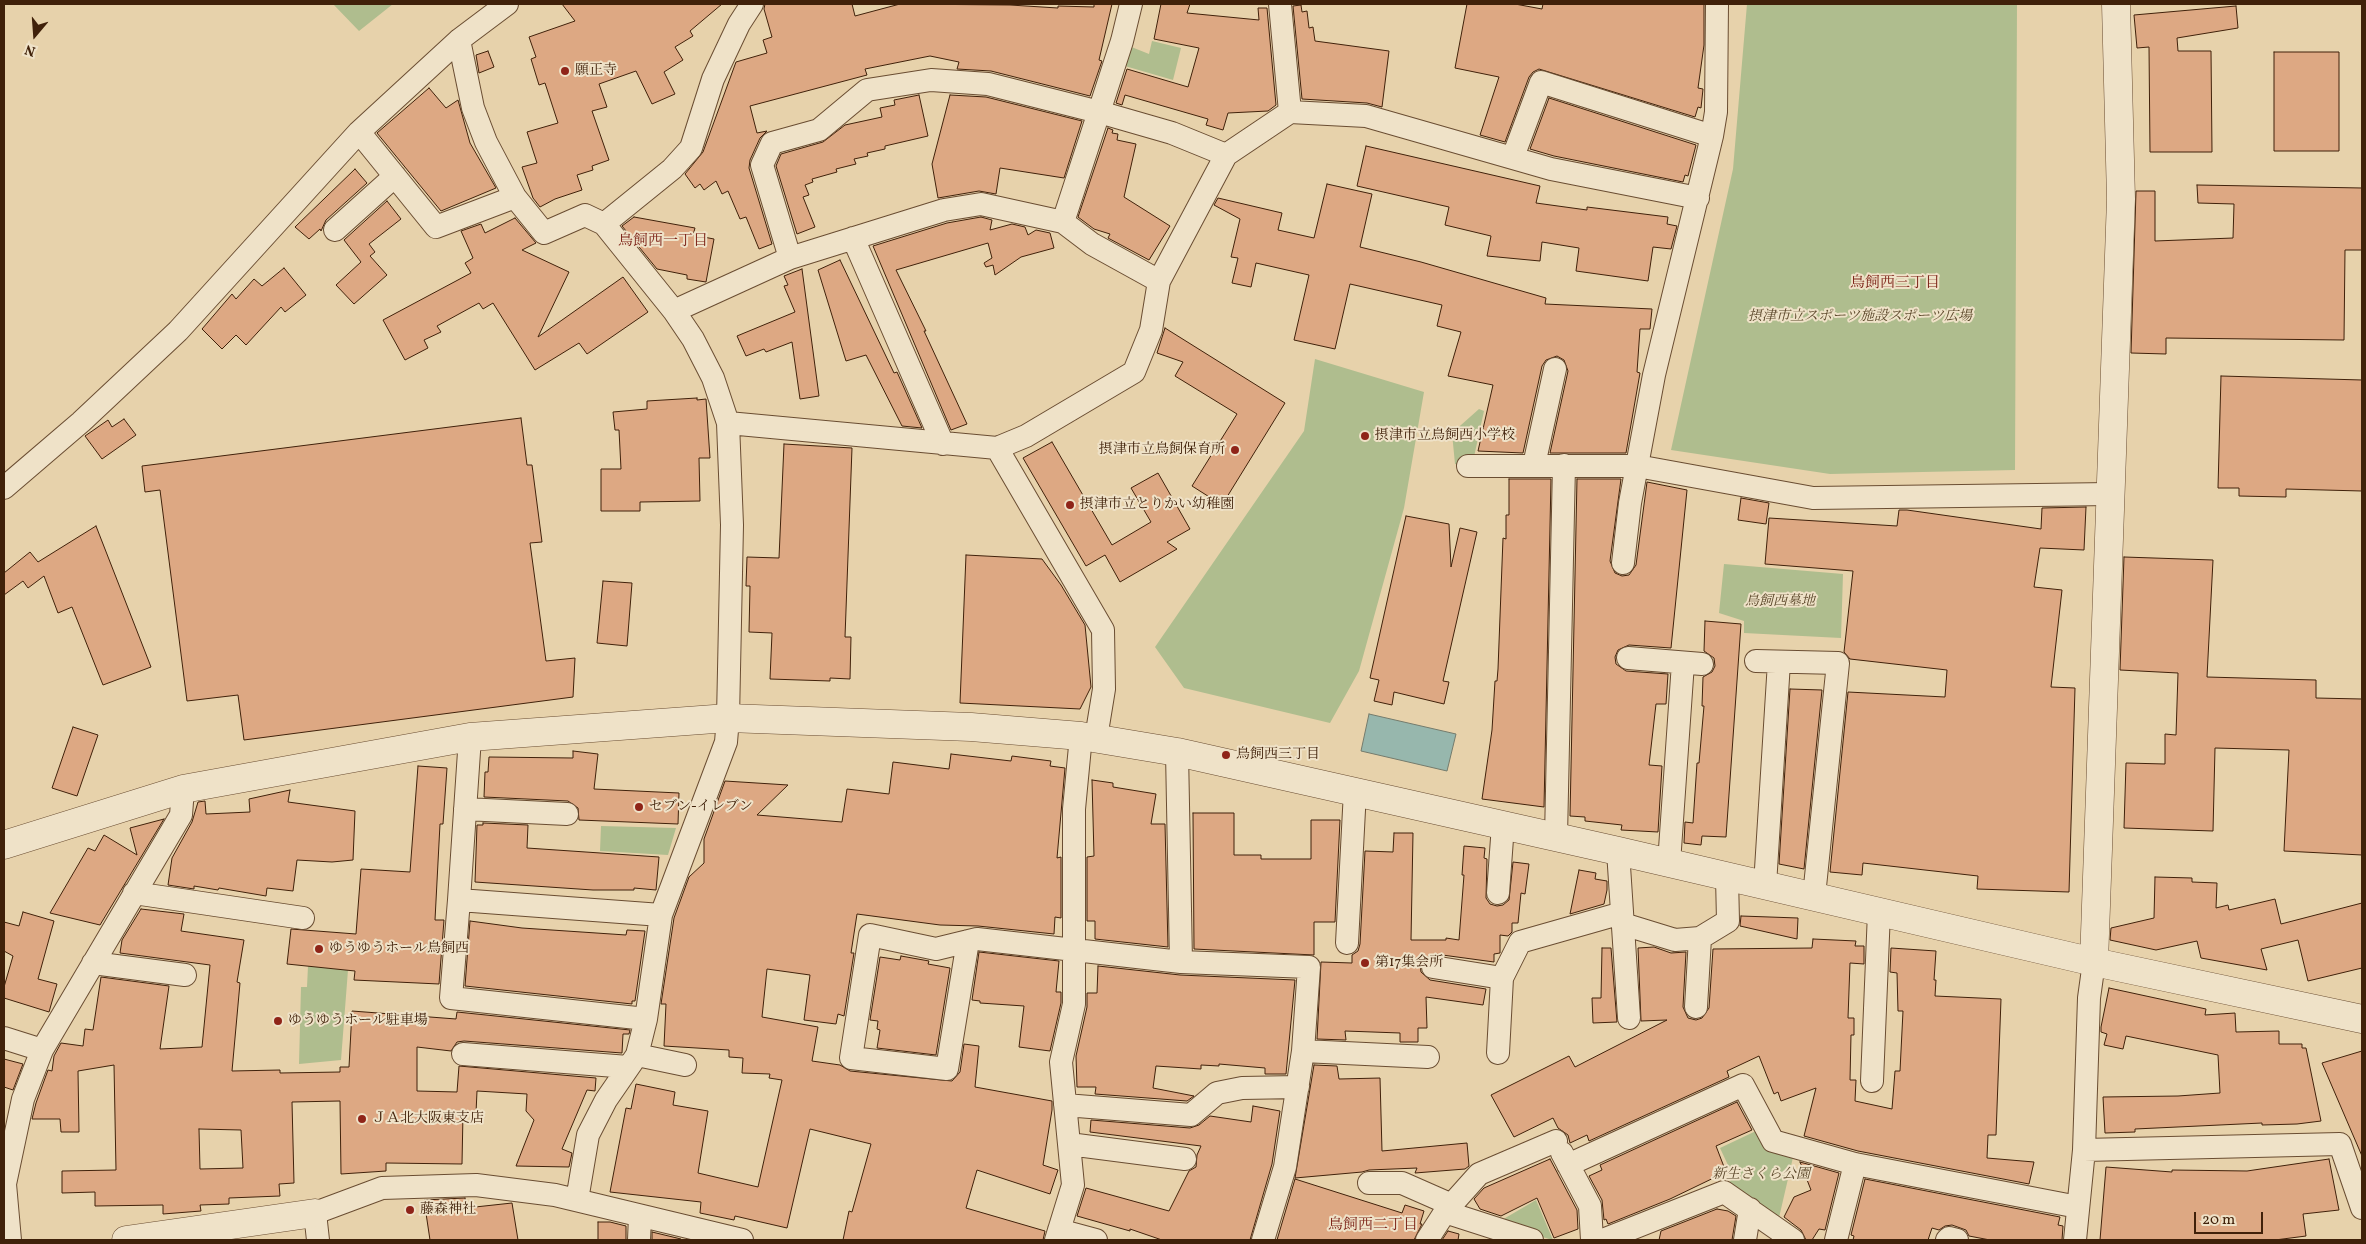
<!DOCTYPE html>
<html>
<head>
<meta charset="utf-8">
<style>
  body { margin:0 }
  #map { position:relative; width:2366px; height:1244px; overflow:hidden; background:#e7d2ab; font-family:Vollkorn,serif }
  canvas { display:block }
  .frame { position:absolute; inset:0; border:5px solid #40210a; pointer-events:none }
  .north { position:absolute; left:10px; top:10px; width:50px; height:50px; -webkit-text-stroke:4px #efe2c8; paint-order:stroke; rotate:198deg; font-size:14px; font-weight:700; line-height:20px; text-align:center; color:#40210a }
  .north::after { content:''; display:block; margin:auto; width:18px; height:22px; background:#40210a; clip-path:polygon(50% 0,100% 100%,50% 72%,0 100%) }
  .scale { position:absolute; left:2194px; top:1212px; width:69px; height:22px; box-sizing:border-box; border:2px solid #40210a; border-top:0; padding-left:6px; font-size:15px; line-height:18px; white-space:nowrap; color:#40210a; -webkit-text-stroke:4px #efe2c8; paint-order:stroke }
</style>
</head>
<body>
<div id="map">
<canvas width="2366" height="1244"></canvas>
<div class="frame"></div>
<div class="north">N</div>
<div class="scale">20 m</div>
</div>
<script>
const g = document.querySelector('canvas').getContext('2d');
g.lineJoin = 'round';
function paint(path, color) { g.fillStyle = color; g.fill(path, 'evenodd'); }
const toPath = rows => new Path2D(rows.map(r => 'M' + r).join(''));
function stroke(path, color, width, dash) { g.strokeStyle = color; g.lineWidth = width; g.lineCap = dash ? 'butt' : 'round'; g.setLineDash(dash || []); g.stroke(path); }
function write(font, color, halo, rows, align = 'center') {
  g.font = font + ' Vollkorn,"Noto Serif JP",serif'; g.lineWidth = 4; g.setLineDash([]); g.textBaseline = 'middle'; g.strokeStyle = halo; g.fillStyle = color; for (const [text, x, y, turn = 0] of rows) {
    g.save(); g.translate(x, y); g.rotate((+turn || 0) * Math.PI / 180); g.textAlign = isNaN(turn) ? turn : align; if (halo) g.strokeText(text, 0, 0); g.fillText(text, 0, 0); g.restore();
  }
}
const green = toPath([
  [333,4,393,4,359,31],
  [1747,4,2017,4,2015,470,1830,474,1671,450,1733,169],
  [1152,41,1181,48,1173,80,1118,64,1124,44,1149,54],
  [1315,359,1424,392,1404,508,1359,671,1330,723,1184,688,1155,647,1304,431],
  [1479,409,1484,411,1472,466,1455,464,1452,433],
  [1724,564,1843,574,1841,638,1744,633,1744,621,1719,613],
  [601,826,676,828,668,855,600,851],
  [308,966,348,970,341,1060,299,1064,301,987,307,987],
  [1756,1131,1794,1153,1778,1222,1727,1183,1734,1178,1720,1148],
  [1536,1200,1553,1240,1495,1224]
]);
const water = toPath([
  [1369,714,1456,734,1447,771,1361,751,1369,714]
]);
const building = toPath([
  [562,4,722,4,690,31,693,36,675,47,683,60,664,72,675,94,652,104,636,71,599,84,607,107,592,111,609,160,592,166,593,170,577,175,582,190,555,199,540,207,533,198,522,167,537,163,527,132,558,123,545,83,539,85,531,59,536,57,529,37,575,21,562,4],
  [765,4,852,4,855,16,900,4,1010,5,1058,8,1058,6,1094,7,1094,4,1112,4,1099,60,1102,61,1090,96,991,71,957,69,959,62,930,56,865,69,867,75,750,106,757,133,767,131,760,138,750,160,749,168,772,244,759,249,746,217,740,219,728,191,722,194,716,181,704,190,700,184,695,188,685,174,703,152,736,62,767,53,763,40,772,37,764,9,765,4],
  [1161,4,1190,4,1187,13,1259,20,1258,8,1267,8,1276,105,1268,111,1228,113,1223,130,1206,125,1208,119,1125,95,1122,105,1116,103,1127,69,1188,87,1199,48,1154,39,1161,4],
  [1467,4,1515,4,1542,9,1543,4,1704,4,1704,45,1698,88,1703,89,1701,108,1698,107,1695,117,1539,69,1533,72,1529,77,1505,142,1480,135,1499,77,1455,68,1467,4],
  [1301,5,1302,12,1307,11,1309,28,1313,27,1315,41,1389,51,1382,107,1367,103,1302,99,1293,6,1301,5],
  [2236,6,2238,28,2177,38,2178,51,2211,51,2212,152,2150,152,2149,47,2137,48,2134,15,2236,6],
  [488,51,494,67,479,73,476,55,488,51],
  [2274,52,2339,52,2339,151,2274,151,2274,52],
  [429,88,446,108,458,100,470,143,496,188,441,211,377,133,429,88],
  [919,95,928,136,885,146,885,149,867,153,868,156,854,159,856,164,836,169,837,172,812,179,813,182,805,185,809,195,803,197,815,227,797,234,776,166,781,154,823,142,845,125,882,117,880,108,895,105,894,100,919,95],
  [950,95,986,97,1082,121,1064,178,1000,168,996,194,979,191,938,198,932,164,950,95],
  [1549,98,1696,145,1688,176,1685,175,1683,182,1554,156,1530,149,1549,98],
  [1108,128,1113,130,1112,133,1118,134,1117,140,1136,144,1124,197,1170,226,1149,260,1108,238,1110,234,1094,229,1078,217,1108,128],
  [1366,146,1540,186,1536,203,1587,210,1587,207,1668,217,1667,224,1677,226,1671,249,1653,247,1648,281,1576,271,1579,248,1542,242,1540,261,1487,256,1491,236,1445,225,1449,207,1357,186,1366,146],
  [355,169,367,183,326,220,321,231,320,229,309,239,295,227,355,169],
  [1327,184,1372,194,1360,247,1421,262,1546,298,1545,304,1652,309,1650,329,1640,329,1637,372,1640,373,1626,453,1550,453,1568,371,1564,360,1557,356,1546,360,1542,366,1523,453,1478,451,1493,385,1448,376,1461,332,1437,326,1442,305,1350,284,1335,349,1294,340,1309,275,1256,263,1251,287,1232,283,1238,258,1231,257,1240,219,1214,205,1218,198,1282,213,1278,230,1314,238,1327,184],
  [2197,185,2362,188,2362,250,2345,250,2344,340,2166,338,2166,354,2131,353,2136,191,2155,191,2155,241,2233,238,2234,204,2198,203,2197,185],
  [387,201,401,219,369,244,375,252,370,256,387,275,354,304,336,285,361,262,344,240,387,201],
  [634,217,695,228,693,235,714,239,706,282,687,279,687,275,657,269,622,226,634,217],
  [981,217,992,220,990,230,1012,224,1025,227,1028,235,1036,230,1050,233,1054,248,1021,257,995,275,993,265,986,267,984,263,992,258,988,243,896,270,926,331,924,331,967,424,951,430,873,246,947,223,981,217],
  [515,218,536,243,522,250,569,272,538,337,623,277,648,312,587,354,579,343,535,370,493,303,483,309,479,303,437,326,441,332,424,340,428,348,405,360,383,320,471,273,465,263,473,258,461,231,481,224,485,233,515,218],
  [840,260,894,373,897,372,922,428,902,426,866,355,846,361,818,270,840,260],
  [284,268,306,295,285,312,281,307,246,345,236,335,222,349,202,329,232,294,236,299,254,279,262,286,284,268],
  [802,269,819,396,800,399,792,342,766,352,764,349,746,356,737,336,795,312,784,286,788,285,784,276,802,269],
  [1165,328,1285,403,1222,505,1192,486,1237,414,1175,376,1183,362,1157,353,1165,328],
  [2221,376,2362,380,2362,491,2286,489,2286,497,2239,496,2239,488,2218,488,2221,376],
  [697,398,697,400,706,399,710,458,699,458,700,501,640,502,640,511,601,511,601,469,621,469,619,430,615,430,613,412,647,409,647,401,697,398],
  [521,418,527,465,532,465,542,542,530,543,546,661,575,658,573,697,244,740,238,695,187,701,160,490,145,492,142,466,521,418],
  [124,419,136,435,102,459,85,436,108,420,112,427,124,419],
  [1052,442,1112,545,1151,522,1131,488,1158,473,1190,529,1167,542,1177,549,1120,582,1105,555,1086,566,1023,458,1052,442],
  [784,444,852,448,845,637,851,637,850,679,830,678,830,681,770,679,772,633,749,632,750,586,746,586,747,557,779,558,784,444],
  [1509,479,1551,479,1544,807,1482,799,1492,730,1495,681,1497,681,1498,669,1503,538,1506,539,1506,515,1509,515,1509,479],
  [1577,479,1621,479,1610,561,1615,573,1622,576,1629,575,1636,565,1647,482,1687,490,1671,648,1629,645,1618,650,1615,657,1616,664,1626,671,1668,674,1666,704,1656,704,1649,765,1662,766,1658,832,1621,830,1622,825,1585,821,1585,817,1570,816,1577,479],
  [1741,498,1769,503,1766,524,1738,520,1741,498],
  [2086,507,2084,550,2040,548,2034,587,2062,590,2051,687,2075,688,2069,892,1977,889,1978,876,1863,863,1862,875,1830,872,1848,692,1945,697,1947,670,1850,659,1844,652,1853,571,1765,564,1769,518,1897,526,1899,510,1907,510,2041,529,2042,508,2086,507],
  [1406,516,1449,524,1451,567,1460,528,1477,532,1443,681,1449,682,1444,704,1394,692,1392,705,1374,701,1379,680,1370,678,1406,516],
  [96,526,151,667,103,685,72,607,58,613,44,576,28,588,23,581,4,595,4,573,30,552,38,562,96,526],
  [966,555,1042,559,1061,585,1085,625,1091,687,1080,709,960,703,966,555],
  [2124,557,2213,560,2207,677,2316,680,2316,698,2362,699,2362,855,2284,851,2289,750,2215,748,2213,831,2124,828,2126,763,2165,764,2165,734,2176,735,2178,673,2120,670,2124,557],
  [603,581,632,583,627,646,597,643,603,581],
  [1705,621,1741,624,1726,837,1702,836,1701,845,1684,843,1685,822,1693,823,1697,763,1699,763,1704,706,1702,706,1703,677,1712,672,1715,666,1714,658,1704,651,1705,621],
  [1790,689,1822,690,1804,869,1779,864,1790,689],
  [73,727,98,735,77,796,52,788,73,727],
  [573,751,598,754,594,789,679,793,678,824,579,820,578,808,568,801,484,797,485,772,488,772,489,757,573,758,573,751],
  [951,754,1011,761,1012,756,1051,761,1050,766,1065,768,1057,858,1061,857,1061,918,1055,917,1054,934,978,926,940,925,857,914,851,953,854,953,844,1016,838,1014,836,1024,804,1020,810,975,767,969,762,1017,818,1027,812,1061,840,1065,850,1071,952,1081,960,1072,964,1044,979,1046,975,1087,1052,1101,1052,1110,1043,1165,1058,1170,1050,1194,977,1170,966,1208,1045,1231,1043,1240,843,1240,849,1211,852,1212,871,1144,810,1129,787,1228,735,1216,734,1220,700,1213,701,1202,610,1192,626,1108,631,1109,636,1084,675,1092,673,1105,708,1111,698,1173,758,1187,782,1080,769,1078,770,1074,742,1073,743,1058,729,1057,729,1050,664,1046,666,1004,661,1004,674,918,689,877,704,863,704,839,725,781,788,785,757,815,842,822,847,789,889,794,893,762,949,769,951,754],
  [418,766,447,768,443,824,440,824,435,920,444,920,439,984,354,980,355,971,287,964,291,929,356,934,361,869,410,872,418,766],
  [1092,780,1113,783,1113,787,1156,794,1151,824,1165,824,1168,947,1095,939,1095,921,1087,921,1087,857,1094,856,1092,780],
  [290,790,288,802,355,811,353,860,332,862,297,860,293,891,267,888,266,896,219,888,218,890,194,886,194,889,168,885,172,858,192,822,198,802,205,801,206,814,250,812,249,799,290,790],
  [1193,813,1234,813,1234,855,1261,855,1261,859,1311,859,1311,820,1340,820,1335,922,1314,922,1314,955,1194,949,1193,813],
  [164,819,100,925,50,913,88,848,95,851,104,835,137,855,130,828,164,819],
  [483,823,528,825,527,848,659,857,656,890,634,888,634,890,593,890,475,882,477,825,483,825,483,823],
  [1394,833,1413,833,1411,940,1446,940,1446,938,1459,940,1464,875,1462,875,1464,846,1485,848,1484,858,1487,859,1486,898,1490,904,1497,906,1503,905,1509,900,1513,862,1529,864,1525,894,1521,893,1518,923,1512,923,1512,932,1508,936,1500,935,1500,953,1494,954,1494,962,1435,954,1423,958,1420,964,1421,972,1430,980,1486,989,1483,1005,1426,997,1427,1028,1418,1028,1418,1042,1400,1042,1400,1033,1345,1031,1346,1040,1317,1039,1321,962,1352,963,1352,955,1358,951,1360,944,1365,851,1393,852,1394,833],
  [1579,870,1596,873,1595,879,1607,881,1607,890,1604,904,1570,914,1579,870],
  [2155,877,2192,878,2192,882,2217,883,2216,908,2228,905,2229,910,2275,899,2281,924,2362,903,2362,968,2308,981,2298,940,2261,949,2267,970,2201,958,2197,941,2156,950,2110,940,2111,928,2154,918,2155,877],
  [141,909,184,914,181,931,244,940,237,982,240,983,232,1071,280,1070,280,1073,340,1072,340,1067,349,1067,352,1011,456,1019,457,1012,630,1030,629,1034,623,1034,622,1053,464,1041,457,1042,451,1051,417,1047,417,1091,457,1092,459,1066,596,1078,595,1091,587,1090,562,1149,572,1153,569,1167,516,1166,534,1120,526,1111,527,1094,477,1091,476,1113,463,1113,462,1164,386,1163,386,1171,341,1174,340,1101,292,1102,294,1183,279,1184,280,1196,229,1198,229,1204,200,1205,201,1211,163,1214,163,1205,95,1206,95,1192,62,1193,62,1171,116,1170,114,1065,78,1071,79,1132,61,1132,60,1119,32,1119,36,1103,48,1070,52,1071,54,1056,61,1043,83,1046,85,1029,93,1030,101,977,169,986,160,1049,202,1047,210,965,120,953,122,940,141,909],
  [199,1129,241,1130,243,1168,200,1169,199,1129],
  [23,912,54,921,38,979,57,984,49,1012,4,998,4,987,13,956,4,951,4,922,19,926,23,912],
  [1741,916,1798,918,1797,939,1740,926,1741,916],
  [470,921,522,928,626,935,627,930,645,931,635,1001,632,1001,632,1004,465,986,470,921],
  [1813,939,1856,941,1855,946,1864,946,1864,964,1850,963,1848,1018,1854,1018,1854,1035,1851,1035,1850,1080,1856,1080,1855,1101,1892,1109,1895,1071,1900,1071,1903,1011,1898,1011,1897,973,1890,972,1891,948,1936,951,1934,980,1936,980,1935,996,2001,999,1996,1135,1988,1135,1987,1158,2034,1162,2029,1184,1858,1151,1804,1136,1816,1088,1781,1101,1778,1092,1774,1094,1759,1056,1727,1071,1729,1077,1589,1141,1587,1135,1570,1143,1568,1135,1558,1128,1553,1118,1514,1137,1491,1095,1569,1056,1575,1067,1667,1020,1641,1021,1638,948,1654,947,1671,953,1686,952,1683,1007,1688,1018,1696,1020,1702,1018,1709,1008,1713,949,1812,948,1813,939],
  [1602,948,1611,948,1617,1022,1593,1023,1592,998,1601,998,1602,948],
  [979,952,1059,961,1056,992,1061,992,1061,1003,1050,1051,1019,1047,1024,1006,980,1003,980,1001,972,1000,979,952],
  [901,956,929,961,928,964,950,968,936,1055,877,1048,880,1030,877,1029,878,1021,870,1020,880,957,900,960,901,956],
  [1098,966,1180,975,1295,980,1286,1074,1265,1074,1265,1068,1219,1064,1219,1066,1201,1065,1201,1069,1156,1066,1153,1088,1194,1096,1187,1101,1095,1094,1096,1087,1077,1087,1076,1056,1087,1007,1087,993,1097,993,1098,966],
  [2109,988,2206,1009,2205,1015,2235,1013,2236,1032,2279,1031,2279,1044,2302,1044,2302,1048,2306,1048,2321,1121,2297,1124,2262,1125,2262,1123,2135,1129,2135,1132,2105,1133,2103,1097,2178,1096,2220,1093,2218,1055,2126,1036,2123,1049,2104,1045,2107,1034,2101,1032,2101,1027,2109,988],
  [2362,1051,2362,1156,2322,1063,2362,1051],
  [4,1059,23,1064,13,1090,4,1087,4,1059],
  [1314,1065,1337,1066,1339,1079,1380,1078,1382,1151,1467,1143,1469,1166,1465,1169,1415,1173,1417,1168,1369,1170,1362,1172,1295,1178,1314,1065],
  [1737,1102,1752,1130,1716,1146,1726,1172,1670,1199,1608,1224,1606,1219,1604,1220,1602,1200,1589,1176,1602,1170,1600,1165,1737,1102],
  [1253,1106,1280,1111,1272,1164,1250,1240,1162,1240,1130,1229,1130,1231,1077,1216,1086,1188,1169,1211,1189,1171,1196,1167,1197,1155,1201,1146,1090,1132,1091,1120,1190,1128,1199,1125,1210,1116,1251,1122,1253,1106],
  [1550,1159,1577,1210,1578,1229,1554,1238,1537,1198,1501,1216,1480,1209,1474,1199,1484,1188,1550,1159],
  [2329,1159,2339,1210,2303,1214,2306,1236,2275,1240,2100,1240,2106,1167,2172,1172,2172,1170,2247,1171,2329,1159],
  [1800,1162,1839,1173,1825,1230,1819,1229,1812,1240,1806,1240,1801,1230,1784,1217,1794,1197,1811,1190,1800,1162],
  [1295,1179,1402,1213,1405,1205,1424,1211,1420,1224,1422,1224,1414,1240,1277,1240,1295,1179],
  [1865,1179,2060,1217,2058,1225,2063,1226,2062,1240,1990,1240,1969,1236,1966,1230,1952,1225,1945,1226,1939,1230,1932,1228,1928,1240,1853,1240,1854,1236,1851,1235,1865,1179],
  [465,1198,466,1208,512,1203,518,1240,430,1240,424,1200,465,1198],
  [1717,1209,1728,1211,1736,1216,1732,1240,1659,1240,1661,1231,1717,1209],
  [598,1222,610,1222,626,1226,626,1240,598,1240,598,1222],
  [1448,1231,1459,1234,1458,1240,1442,1240,1448,1231],
  [652,1232,681,1239,681,1240,652,1240,652,1232]
]);
const minor = toPath([
  [1280,4,1290,112],
  [459,40,473,108,486,142,515,197],
  [359,132,436,227,515,197,544,233,585,215,604,224],
  [1513,157,1541,82,1712,136],
  [1063,222,1092,244,1159,281],
  [335,230,395,176],
  [853,238,943,444],
  [790,258,762,165,772,143,819,130,867,90,931,80,988,84,1099,112,1122,41,1131,4],
  [674,311,790,258,944,210,981,204,1063,222,1099,112,1172,133,1226,155],
  [728,423,997,448],
  [1534,465,1555,369],
  [1468,466,1637,466,1813,498,2110,494],
  [4,488,81,422,178,331,359,132,459,40,507,4],
  [1623,563,1630,503,1654,375,1712,136,1716,112,1717,4],
  [1628,658,1702,664],
  [1756,661,1838,663,1814,896],
  [1096,738,1104,689,1103,630,997,448,1026,436,1134,372,1151,330,1159,281,1226,155,1290,112,1366,116,1551,169,1698,198],
  [1177,752,1181,962],
  [465,809,567,814],
  [1556,837,1564,465],
  [1618,851,1629,1018],
  [1669,863,1683,663],
  [1765,885,1779,662],
  [134,893,303,918],
  [1498,893,1503,825],
  [459,900,470,737],
  [1623,924,1675,940,1700,938,1728,921,1727,877],
  [968,941,947,1069,851,1058,870,935,936,949,977,939,1181,962,1309,967,1303,1051,1285,1167,1263,1240],
  [1347,943,1355,791],
  [93,963,185,975],
  [1433,967,1502,978],
  [1696,1007,1700,938],
  [646,1019,451,998,459,900,661,915],
  [4,1038,42,1050],
  [1303,1051,1428,1057],
  [1498,1053,1502,978,1520,942,1622,913],
  [463,1054,628,1067],
  [637,1055,685,1065],
  [1872,1081,1879,912],
  [1065,1105,1191,1115,1217,1093,1242,1088,1298,1087],
  [1069,1144,1185,1159],
  [2084,1150,2340,1144,2362,1208],
  [1562,1153,1590,1206,1592,1240],
  [1568,1165,1743,1085,1773,1141,1855,1164,2078,1207],
  [1369,1183,1402,1183,1452,1205],
  [577,1200,588,1135,606,1100,637,1055,646,1019,661,915,726,742,728,718,732,525,728,423,713,378,693,339,674,311,604,224,672,169,691,148,713,79,739,24,752,4],
  [1445,1212,1532,1240],
  [1059,1230,1096,1240],
  [10,1240,5,1184,23,1099,42,1050,181,815,183,789],
  [318,1240,315,1213,382,1188,476,1185,555,1195,742,1240],
  [639,1240,640,1216],
  [1056,1240,1073,1185,1061,1062,1074,1004,1074,809,1081,736],
  [1427,1240,1445,1212,1479,1174,1556,1141],
  [1603,1240,1724,1192,1793,1240],
  [1745,1240,1750,1209],
  [1836,1240,1855,1164],
  [1947,1240,1949,1238,1957,1240],
  [2075,1240,2084,1150,2089,998,2094,962]
]);
const tertiary = toPath([
  [4,845,183,789,470,737,728,718,971,727,1081,736,1177,752,1618,851,2094,962,2362,1019],
  [2094,962,2121,199,2116,4],
  [126,1240,315,1213]
]);
const markers = [
  [565,71,5,"#8f2418"],
  [1365,436,5,"#8f2418"],
  [1235,450,5,"#8f2418"],
  [1070,505,5,"#8f2418"],
  [1226,755,5,"#8f2418"],
  [639,807,5,"#8f2418"],
  [319,949,5,"#8f2418"],
  [1365,963,5,"#8f2418"],
  [278,1021,5,"#8f2418"],
  [362,1119,5,"#8f2418"],
  [410,1210,5,"#8f2418"]
];
const poiNames = [
  ["願正寺",575,71],
  ["摂津市立鳥飼西小学校",1375,436],
  ["摂津市立鳥飼保育所",1225,450,"right"],
  ["摂津市立とりかい幼稚園",1080,505],
  ["鳥飼西三丁目",1236,755],
  ["セブン-イレブン",649,807],
  ["ゆうゆうホール鳥飼西",329,949],
  ["第17集会所",1375,963],
  ["ゆうゆうホール駐車場",288,1021],
  ["ＪＡ北大阪東支店",372,1119],
  ["藤森神社",420,1210]
];
const parkNames = [
  ["摂津市立スポーツ施設スポーツ広場",1860,317],
  ["鳥飼西墓地",1780,602],
  ["新生さくら公園",1761,1175]
];
const neighbourhoodNames = [
  ["鳥飼西一丁目",663,242],
  ["鳥飼西三丁目",1895,284],
  ["鳥飼西二丁目",1373,1226]
];
paint(green, '#afbd8e');
paint(water, '#97b7ad');
stroke(water, '#747b6c', 1);
paint(building, '#dda883');
stroke(building, '#40210a', 1);
stroke(minor, '#6a4d32', 24);
stroke(tertiary, '#6a4d32', 29);
stroke(minor, '#efe2c8', 22);
stroke(tertiary, '#efe2c8', 28);
for (const [x, y, r, color] of markers) { const dot = new Path2D(); dot.arc(x, y, r, 0, 2 * Math.PI); g.fillStyle = color; g.fill(dot); stroke(dot, '#efe2c8', 2); }
write('14px', '#40210a', '#efe2c8', poiNames, 'left');
write('italic 14px', '#5c482b', '#efe2c8', parkNames);
write('15px', '#7a1f14', '#efe2c8', neighbourhoodNames);
</script>
</body>
</html>
